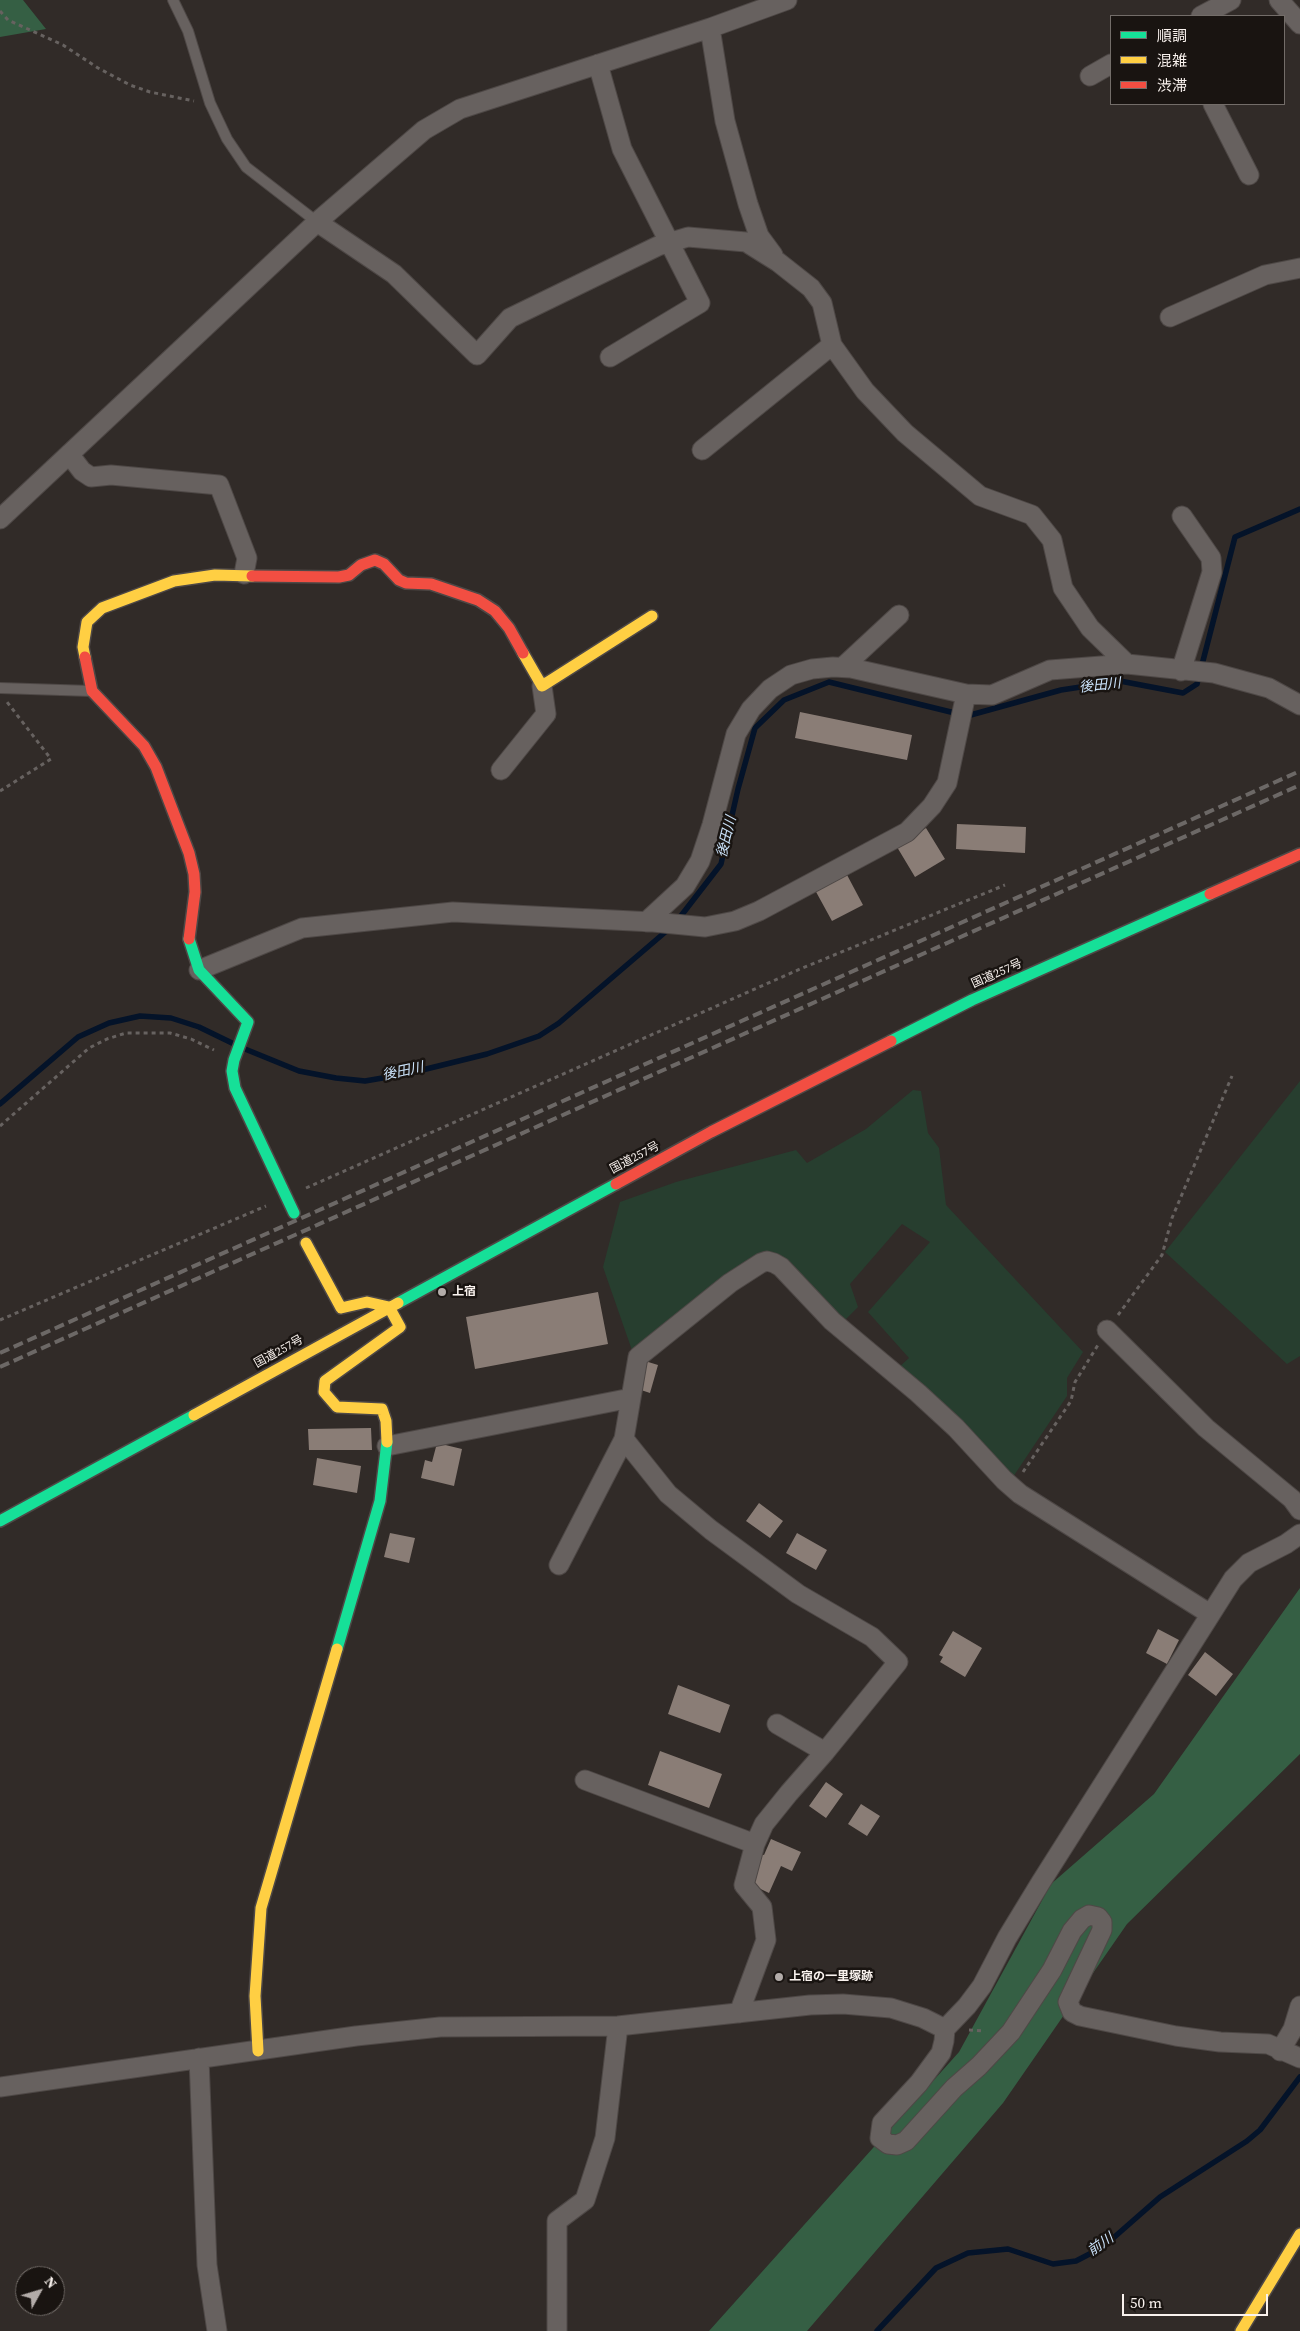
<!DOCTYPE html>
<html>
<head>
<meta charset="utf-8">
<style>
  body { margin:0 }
  #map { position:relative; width:1300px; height:2331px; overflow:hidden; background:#312b28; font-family:"Source Serif 4","Noto Sans JP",serif }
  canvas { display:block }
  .legend { position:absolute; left:1110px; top:15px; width:175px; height:90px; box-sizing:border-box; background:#191411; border:1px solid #736d69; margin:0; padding:6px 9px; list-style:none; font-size:15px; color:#f9f2ee }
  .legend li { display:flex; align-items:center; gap:10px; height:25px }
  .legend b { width:25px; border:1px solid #736d69 }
  .north { position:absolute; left:15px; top:2266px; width:50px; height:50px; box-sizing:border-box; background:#191411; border:1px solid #736d69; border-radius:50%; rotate:51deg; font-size:14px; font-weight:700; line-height:20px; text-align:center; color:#f9f2ee }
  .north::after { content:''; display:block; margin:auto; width:18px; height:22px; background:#b3aca9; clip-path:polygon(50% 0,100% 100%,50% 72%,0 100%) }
  .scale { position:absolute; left:1122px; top:2294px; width:146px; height:22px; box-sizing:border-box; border:2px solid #f9f2ee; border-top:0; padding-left:6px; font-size:15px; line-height:18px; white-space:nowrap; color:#f9f2ee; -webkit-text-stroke:4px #191411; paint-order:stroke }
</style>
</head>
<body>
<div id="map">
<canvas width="1300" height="2331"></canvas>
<ul class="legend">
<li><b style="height:6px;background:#16e098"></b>順調</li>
<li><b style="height:6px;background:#ffcf43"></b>混雑</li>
<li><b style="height:6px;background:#f24e42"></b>渋滞</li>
</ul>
<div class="north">N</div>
<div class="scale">50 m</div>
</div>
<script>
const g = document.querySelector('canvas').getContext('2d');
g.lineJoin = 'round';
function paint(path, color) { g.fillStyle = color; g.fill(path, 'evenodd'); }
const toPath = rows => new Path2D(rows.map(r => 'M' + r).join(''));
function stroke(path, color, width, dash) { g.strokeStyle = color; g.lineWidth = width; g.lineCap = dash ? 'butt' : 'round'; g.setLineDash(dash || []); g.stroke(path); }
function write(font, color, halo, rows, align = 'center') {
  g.font = font + ' "Source Serif 4","Noto Sans JP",serif'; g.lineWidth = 5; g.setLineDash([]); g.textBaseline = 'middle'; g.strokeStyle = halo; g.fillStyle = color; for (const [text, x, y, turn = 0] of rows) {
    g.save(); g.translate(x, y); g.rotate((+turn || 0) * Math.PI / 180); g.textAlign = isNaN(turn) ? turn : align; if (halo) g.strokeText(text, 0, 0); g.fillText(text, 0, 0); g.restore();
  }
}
const green = toPath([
  [1300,1081,1300,1356,1287,1364,1165,1252],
  [913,1090,921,1091,928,1133,939,1148,946,1205,1083,1352,1067,1378,1067,1396,1011,1480,897,1369,909,1358,868,1312,930,1242,902,1224,850,1284,858,1307,842,1323,765,1254,634,1356,603,1267,620,1202,676,1182,796,1150,807,1163,866,1129]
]);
const forest = toPath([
  [0,0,23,0,46,29,0,37],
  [1300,1588,1300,1754,1127,1924,1003,2103,807,2331,709,2331,959,2052,1051,1884,1154,1794]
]);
const stream = toPath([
  [677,921,721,864,738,789,755,728,784,700,829,682,967,716,1061,690,1120,681,1183,693,1197,684,1235,537,1300,509],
  [245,1049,299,1071,336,1078,365,1081,406,1074,487,1054,539,1036,559,1023,670,928],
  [0,1104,78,1037,109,1023,140,1016,171,1018,199,1027,232,1043],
  [877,2331,936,2268,968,2253,1008,2249,1053,2264,1076,2261,1103,2247,1160,2197,1247,2141,1260,2130,1300,2077]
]);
const building = toPath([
  [800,712,912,735,907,760,795,738],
  [957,824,1026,827,1025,853,956,849],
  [926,828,945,859,915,877,897,847],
  [846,873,863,905,832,921,815,890],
  [598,1292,608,1344,475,1369,466,1317],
  [645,1361,658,1365,650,1393,638,1389],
  [371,1428,372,1450,309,1450,308,1429],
  [437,1443,462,1449,454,1486,421,1478,425,1460,432,1462],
  [317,1458,361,1466,357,1493,313,1485],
  [759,1503,783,1521,770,1538,746,1521],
  [390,1533,415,1538,409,1563,384,1557],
  [797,1533,827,1550,816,1570,786,1553],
  [1158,1629,1179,1640,1167,1664,1146,1653],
  [953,1631,982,1648,965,1677,940,1662,943,1657,939,1655],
  [1205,1652,1233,1674,1216,1696,1188,1675],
  [678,1685,730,1705,720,1733,668,1714],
  [660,1751,722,1774,709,1808,648,1785],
  [826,1782,843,1794,826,1818,809,1806],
  [861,1804,880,1816,867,1836,848,1824],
  [771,1839,801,1852,792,1871,781,1866,769,1893,748,1883,761,1854,764,1855]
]);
const path = toPath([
  [0,11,8,20,63,45,98,68,130,85,150,92,194,101],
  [0,791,51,759,7,702],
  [0,1126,89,1048,107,1039,126,1033,170,1033,191,1039,214,1050],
  [306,1188,800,969,1005,885],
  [1118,1315,1162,1255,1172,1218,1232,1076],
  [0,1320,266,1206],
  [1023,1472,1071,1401,1075,1382,1098,1345],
  [969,2030,985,2031]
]);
const lane = toPath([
  [173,0,188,31,210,103,227,139,246,167,317,222],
  [0,688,91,691]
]);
const street = toPath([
  [1279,0,1300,24],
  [1201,16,1231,0],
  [710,28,725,121,748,204,759,236,773,255],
  [598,64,622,149,700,303,610,357],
  [1090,76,1111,64],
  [1213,104,1249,175],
  [317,222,394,274,477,355,510,318,658,246,688,237,746,242,778,262,811,288,822,303,832,345,865,391,905,433,980,496,1032,515,1052,540,1063,588,1090,628,1127,664],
  [1170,317,1265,275,1300,268],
  [702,450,832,345],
  [69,454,82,471,91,477,111,475,219,485,247,558,244,574],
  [0,519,317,222,424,130,460,109,710,28,787,0],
  [843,667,899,615],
  [1181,671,1212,572,1211,558,1182,516],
  [501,770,546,714,542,686],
  [646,922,685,886,700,861,712,825,736,734,751,709,770,689,791,675,812,669,833,667,851,668,966,694],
  [199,970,302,928,453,912,653,922,705,927,735,921,759,911,907,832,932,806,947,783,966,694,992,695,1050,670,1127,664,1214,673,1269,688,1300,705],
  [1107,1330,1206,1428,1292,1499,1300,1510],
  [387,1446,631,1398],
  [1300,1534,1286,1544,1249,1563,1233,1579,1041,1882,1007,1938,982,1986,967,2006,945,2029,944,2041,941,2053,919,2083,882,2123,880,2138,888,2144,897,2145,906,2141,954,2088,979,2066,1011,2032,1052,1970,1072,1931,1082,1919,1089,1915,1098,1917,1102,1922,1102,1930,1068,2002,1072,2012,1080,2016,1176,2036,1220,2042,1268,2044,1300,2058],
  [559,1565,624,1439],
  [825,1752,898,1662,872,1637,798,1594,711,1530,668,1494,624,1439,638,1357,730,1283,761,1263,767,1261,774,1263,781,1267,832,1321,918,1393,956,1428,1004,1480,1020,1494,1210,1614],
  [585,1780,755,1844],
  [739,2013,766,1940,762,1907,744,1885,755,1844,764,1824,789,1793,825,1752,777,1724],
  [1280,2051,1293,2029,1300,2006],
  [199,2058,207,2265,217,2331],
  [0,2087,356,2036,440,2027,618,2026,810,2005,843,2004,891,2008,923,2018,945,2029],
  [557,2331,557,2221,585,2200,605,2138,618,2026]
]);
const fast = toPath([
  [189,939,199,970,248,1022,234,1060,232,1071,235,1088,294,1213],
  [891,1041,972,1000,1210,894],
  [398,1303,616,1184],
  [0,1521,194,1415],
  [337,1649,380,1501,387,1442]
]);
const slow = toPath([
  [523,653,542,686,652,616],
  [85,657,83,647,87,622,102,608,174,581,215,575,252,576],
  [306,1243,341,1308,367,1302,389,1307,400,1327,325,1381,324,1392,337,1407,382,1409,386,1421,387,1442],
  [194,1415,398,1303],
  [258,2051,255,1996,261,1908,337,1649],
  [1241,2331,1300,2234]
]);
const jam = toPath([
  [252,576,339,577,349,575,361,565,375,560,384,564,399,580,406,583,431,584,478,600,495,611,509,628,523,653],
  [85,657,92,691,144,746,156,767,189,853,194,874,195,892,189,939],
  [1210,894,1300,854],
  [616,1184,711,1132,891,1041]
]);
const rail = toPath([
  [0,1353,1300,771],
  [0,1367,1300,785]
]);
const markers = [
  [442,1292,5,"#b3aca9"],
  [779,1977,5,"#b3aca9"]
];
const streetNames = [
  ["国道257号",997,974,-24],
  ["国道257号",635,1158,-28],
  ["国道257号",279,1352,-29]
];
const poiNames = [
  ["上宿",452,1292],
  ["上宿の一里塚跡",789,1977]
];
const waterNames = [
  ["後田川",1100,686,-6],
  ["後田川",727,837,-76],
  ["後田川",403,1072,-12],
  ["前川",1101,2245,-35]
];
paint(green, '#273e2f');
paint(forest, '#355f44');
stroke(stream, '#041329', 5.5);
paint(building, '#8a7d76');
stroke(lane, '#4e4846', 12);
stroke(street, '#4e4846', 21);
stroke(fast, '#4e4846', 14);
stroke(slow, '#4e4846', 14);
stroke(jam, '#4e4846', 14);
stroke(path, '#676260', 3, [4, 4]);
stroke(lane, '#67615f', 10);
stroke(street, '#67615f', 19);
stroke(fast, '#16e098', 11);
stroke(slow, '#ffcf43', 11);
stroke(jam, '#f24e42', 11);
stroke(rail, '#6c6866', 4, [10, 5]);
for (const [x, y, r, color] of markers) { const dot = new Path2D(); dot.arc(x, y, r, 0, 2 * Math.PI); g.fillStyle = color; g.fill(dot); stroke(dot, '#191411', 2); }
write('12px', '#f9f2ee', '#191411', streetNames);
write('bold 12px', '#f9f2ee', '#191411', poiNames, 'left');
write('italic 14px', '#cbe3fb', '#191411', waterNames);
</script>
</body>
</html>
